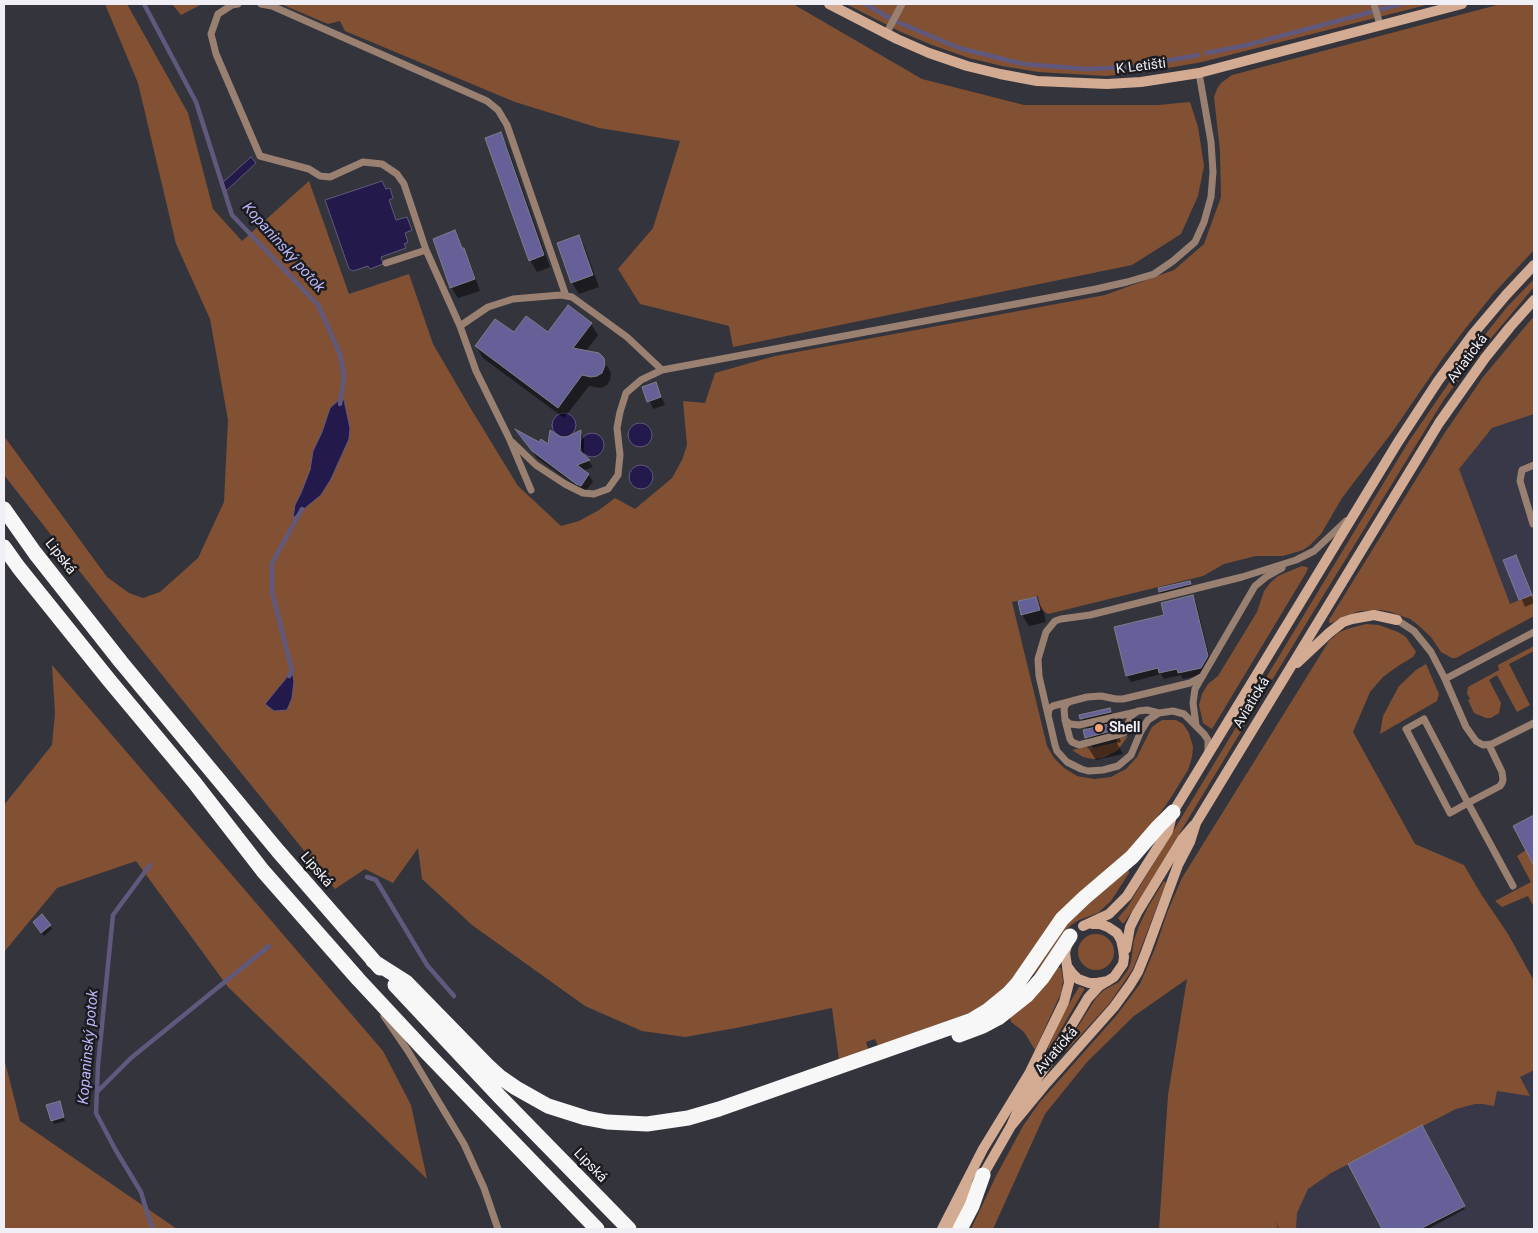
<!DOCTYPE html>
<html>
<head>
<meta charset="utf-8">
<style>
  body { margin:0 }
  #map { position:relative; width:1538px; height:1233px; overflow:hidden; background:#34343d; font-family:Roboto,sans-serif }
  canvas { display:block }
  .frame { position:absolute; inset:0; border:5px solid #efeff5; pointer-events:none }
</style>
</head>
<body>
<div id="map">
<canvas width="1538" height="1233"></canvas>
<div class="frame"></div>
</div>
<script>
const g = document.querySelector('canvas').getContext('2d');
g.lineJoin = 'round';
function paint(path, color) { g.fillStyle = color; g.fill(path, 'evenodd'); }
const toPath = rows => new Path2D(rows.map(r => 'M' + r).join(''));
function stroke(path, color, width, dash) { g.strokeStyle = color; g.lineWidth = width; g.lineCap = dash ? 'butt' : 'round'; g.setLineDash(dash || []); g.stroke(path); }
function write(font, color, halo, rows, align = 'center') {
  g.font = font + ' Roboto,sans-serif'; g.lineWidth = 5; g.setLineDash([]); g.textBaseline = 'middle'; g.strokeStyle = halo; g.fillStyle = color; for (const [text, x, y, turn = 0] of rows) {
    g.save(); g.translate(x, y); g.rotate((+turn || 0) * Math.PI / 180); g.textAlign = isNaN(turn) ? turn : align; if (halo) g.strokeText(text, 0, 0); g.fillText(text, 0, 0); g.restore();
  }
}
const built = toPath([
  [1534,414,1534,616,1510,604,1459,469,1492,428],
  [1534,1057,1534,1229,1279,1229,1264,1186]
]);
const green = toPath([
  [105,4,127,4,188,113,213,209,242,241,309,181,349,294,409,274,433,344,471,409,518,486,561,526,579,521,599,510,615,498,635,509,672,478,682,460,687,445,683,401,705,403,715,373,775,356,1105,295,1174,270,1204,244,1221,197,1220,151,1214,97,1217,89,1221,83,1232,75,1501,4,1534,4,1534,250,1494,293,1465,329,1443,358,1393,431,1342,498,1321,534,1309,546,1303,550,1283,556,1256,556,1224,564,1203,576,1048,614,1041,609,1038,596,1012,602,1047,746,1054,758,1064,768,1077,776,1094,779,1111,777,1118,773,1126,769,1137,757,1152,727,1162,720,1176,720,1183,724,1189,733,1193,747,1192,757,1188,770,1170,799,1145,835,997,995,972,1012,878,1046,875,1039,866,1042,868,1049,839,1060,832,1008,736,1028,685,1037,642,1031,585,1006,472,925,422,879,418,848,393,883,365,869,335,889,125,629,4,475,4,436,107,577,129,593,143,598,160,592,198,558,224,502,228,420,210,319,176,244,138,83],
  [172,4,202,4,181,15],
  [281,4,793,4,922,79,1024,105,1158,105,1190,102,1198,127,1204,166,1198,196,1181,234,1132,265,733,347,729,326,640,304,618,269,653,228,680,141,599,128,515,102,345,31,340,21,328,24],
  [846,4,1430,4,1202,62,1140,73,1106,76,1038,72,1002,66,969,58,932,45,901,32],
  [1534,279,1534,287,1476,356,1443,401,1312,614,1135,907,1124,923,1122,923,1118,918,1128,906,1409,441,1464,361,1507,307],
  [1534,316,1534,414,1492,428,1459,469,1510,604,1534,594,1534,616,1456,658,1452,658,1441,652,1431,637,1417,624,1410,619,1391,612,1381,610,1360,611,1342,617,1332,623,1329,623,1329,620,1444,434,1483,377],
  [1302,566,1307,567,1308,568,1306,573,1212,729,1203,723,1199,705,1202,694,1208,684,1218,676,1257,612,1264,591,1271,582,1278,576],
  [1366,624,1379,625,1398,632,1406,637,1416,652,1413,657,1398,666,1383,677,1370,692,1353,732,1415,844,1464,865,1481,894,1508,934,1534,981,1534,1070,1520,1077,1530,1096,1497,1091,1494,1106,1483,1104,1475,1104,1456,1109,1331,1173,1308,1189,1297,1213,1296,1229,1279,1229,1276,1221,1278,1229,1159,1229,1168,1095,1187,979,1134,1016,1087,1062,1045,1114,993,1229,971,1229,996,1176,1023,1126,1039,1103,1116,1016,1140,984,1156,946,1167,913,1182,878,1329,641,1338,633,1347,629],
  [1534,646,1534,651,1509,664,1530,705,1517,712,1497,675,1489,680,1501,703,1499,713,1491,718,1486,718,1474,713,1468,700,1470,699,1467,693,1468,687,1499,670,1498,665],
  [1426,664,1439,694,1437,701,1380,734,1383,716,1399,686,1416,670],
  [52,665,383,1051,411,1105,427,1179,228,987,136,861,57,888,4,952,4,805,52,745,55,713],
  [1128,736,1118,750,1103,758,1093,759,1083,757,1072,750,1087,747,1088,749,1117,742,1117,739],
  [1526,850,1534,866,1534,907,1528,896,1502,907,1495,901,1531,882,1517,856],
  [1127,870,1129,871,1129,873,1111,901,1098,913,1079,920,1071,925,1063,933,1036,975,1034,974,1069,921],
  [1164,881,1166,883,1133,969,1109,1004,1068,1049,1066,1050,1065,1047,1096,998,1104,990,1119,982,1128,970,1131,962,1134,940,1139,926,1148,907],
  '1078 952a18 18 0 1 1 36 0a18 18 0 1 1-36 0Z',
  [1057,967,1061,968,1063,981,1061,993,1035,1050,1024,1032,1011,1022,1010,1017,1025,1006],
  [1079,987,1080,987,1084,988,1084,990,1050,1048,1048,1048,1063,1014],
  [4,1058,20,1121,177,1229,4,1229]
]);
const water = toPath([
  [251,157,256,163,226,191,220,185,251,157],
  [382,181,386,189,390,188,393,198,389,200,396,220,407,217,412,230,405,233,408,242,404,244,406,248,381,257,383,264,370,269,368,266,353,271,349,269,325,200,382,181],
  [340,399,344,400,350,428,349,439,331,479,321,495,293,518,295,505,301,493,310,470,313,451,322,432,330,408,340,399],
  '552 425a12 12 0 1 1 24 0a12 12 0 1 1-24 0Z',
  '628 435a12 12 0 1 1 24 0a12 12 0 1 1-24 0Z',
  '580 445a12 12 0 1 1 24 0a12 12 0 1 1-24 0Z',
  '629 477a12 12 0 1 1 24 0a12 12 0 1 1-24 0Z',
  [292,671,294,681,292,698,287,710,274,711,265,704,292,671]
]);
const shadow = toPath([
  [500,134,507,145,550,267,537,272,530,260],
  [455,232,469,260,480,291,458,298,451,287],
  [579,236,585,248,599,287,579,294,572,283,558,244],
  [568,307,591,324,598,335,586,351,601,355,611,373,610,380,607,385,601,388,589,386,564,418,483,358,476,346,514,334,548,334],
  [655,384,665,405,653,409,644,388],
  [580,432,584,439,584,456,589,461,593,467,583,471,589,475,593,482,585,492,537,458,521,436,549,446,561,438,567,438],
  [1515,556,1520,564,1534,602,1534,603,1525,607,1505,560],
  [1189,582,1192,588,1162,595,1160,592,1159,589],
  [1193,596,1196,602,1211,663,1204,674,1183,679,1181,675,1164,679,1161,674,1131,682,1127,676,1166,616],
  [1036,598,1043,610,1046,622,1029,626,1022,615],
  [1109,709,1116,721,1117,724,1113,725,1119,736,1121,742,1117,743,1123,754,1096,760,1089,749,1093,748,1086,737,1088,730,1081,716],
  [42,915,52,929,44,936,36,925],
  [61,1106,65,1121,54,1124,52,1120],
  [1422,1127,1465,1209,1428,1229,1383,1229,1349,1164]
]);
const stream = toPath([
  [144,4,196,102,232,215,318,305,340,354,344,377,340,404],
  [865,4,893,20,959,48,1023,64,1086,69,1133,67,1198,55],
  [1207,53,1247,45,1401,4],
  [289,676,292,671,272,592,272,563,302,509],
  [150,865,113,915,98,1065,96,1113,115,1149,141,1192,147,1212,153,1229],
  [367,877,376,880,427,965,454,996],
  [97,1092,131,1058,269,946]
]);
const building = toPath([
  [501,132,544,255,529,261,485,138,501,132],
  [455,230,462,248,464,248,475,279,450,288,433,239,455,230],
  [579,235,593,275,571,283,557,243,579,235],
  [568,305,592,323,573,348,599,353,604,358,605,365,602,373,597,376,591,377,582,375,558,408,475,346,495,319,514,332,526,316,548,332,568,305],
  [656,382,661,397,647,402,642,387,656,382],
  [515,429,539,442,541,439,548,444,550,430,561,437,567,437,581,430,580,451,590,460,577,465,589,474,581,486,576,484,532,451,515,429],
  [1516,555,1532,595,1519,600,1503,560,1516,555],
  [1190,581,1191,584,1159,592,1158,588,1190,581],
  [1193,595,1208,656,1201,668,1178,673,1177,669,1159,673,1158,668,1126,676,1114,627,1164,615,1161,603,1193,595],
  [1036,597,1040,610,1021,615,1018,601,1036,597],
  [1110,708,1111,712,1080,719,1079,715,1110,708],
  [1113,723,1115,730,1085,738,1083,730,1113,723],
  [1534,815,1534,866,1513,826,1534,815],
  [42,914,51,925,41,933,33,922,42,914],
  [60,1101,64,1117,51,1121,46,1105,60,1101],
  [1422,1125,1465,1206,1420,1229,1382,1229,1348,1164,1422,1125]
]);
const lane = toPath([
  [238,4,232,5,218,14,211,34,216,54,260,156,309,169,320,176,330,177,363,162,382,164,397,174,404,184,426,250,460,326,476,371,509,438,531,490],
  [261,4,272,6,487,101,498,110,507,125,566,296],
  [1374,4,1380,25],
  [886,34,902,4],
  [386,263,426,250],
  [460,326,488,307,513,299,561,295,572,297,627,337,662,370,1096,289,1127,282,1154,274,1173,261,1195,242,1204,222,1211,197,1213,172,1211,142,1199,73],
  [512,442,536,465,565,484,583,493,594,494,608,489,618,475,620,455,617,428,620,412,626,393,641,380,662,370],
  [1533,524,1520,481,1522,470,1534,465],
  [1397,620,1414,631,1431,652,1445,679,1466,727,1476,741,1483,745,1492,744,1534,723],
  [1445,679,1534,632],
  [1069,702,1066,704,1064,709,1065,720,1070,739,1072,742,1079,745,1121,734,1124,733,1132,715,1138,711,1147,710,1159,713],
  [1048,715,1049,709,1053,706,1087,697,1101,696,1116,699,1123,699,1190,683,1201,677],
  [1424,719,1468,803,1450,813,1406,729,1424,719],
  [1065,720,1070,724,1079,725,1136,712],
  [1196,725,1193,703,1195,689,1255,586,1266,577,1282,568],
  [1489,745,1502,772,1503,780,1502,783,1500,786,1468,803,1513,886],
  [1208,753,1208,740,1204,734,1184,714,1173,711,1159,713,1148,720,1141,731,1131,755,1118,766,1103,770,1088,771,1081,769,1067,762,1057,751,1055,745,1039,676,1038,659,1046,632,1055,621,1061,619,1090,615,1242,577,1296,560,1314,551,1346,521],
  [384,1016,408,1051,464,1144,484,1188,498,1229]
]);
const secondary = toPath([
  [829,4,897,39,929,53,967,66,1000,74,1037,81,1107,84,1141,82,1199,73,1462,4],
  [1297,663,1329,633,1343,622,1352,619,1374,615,1397,620],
  [1083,926,1109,914,1127,896,1168,831,1173,812,1398,442,1438,381,1473,334,1506,295,1534,265],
  [1067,945,1065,953,1067,966,1072,973,1078,979,1089,983,1097,983,1108,981],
  [1126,949,1130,927,1137,913,1182,839,1194,825],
  [1011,1126,1044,1086,1114,1007,1130,985,1138,972,1146,952,1178,865,1190,842,1196,823,1439,423,1485,358,1510,327,1534,300],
  [942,1229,983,1149,1030,1072,1064,1002,1069,983,1067,967],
  [950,1229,963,1203,983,1175,1011,1126,1022,1101,1058,1048,1088,998,1099,986,1114,977,1123,964,1124,957,1123,949,1121,940,1117,933,1108,927,1100,924,1092,924]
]);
const highway = toPath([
  [4,509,35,553,121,662,278,851,380,968],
  [4,547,19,568,109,680,194,782,263,871,358,979,427,1053,597,1229],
  [373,961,406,982,487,1065,500,1077,516,1088,548,1106,586,1118,607,1122,647,1124,688,1118,719,1109,955,1026,972,1020,987,1011,1009,993,1018,983,1062,919,1084,898,1132,857,1158,827,1173,812],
  [395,985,500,1097,629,1229],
  [959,1035,983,1026,998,1018,1027,995,1042,978,1070,936],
  [960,1229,972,1206,983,1175]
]);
const markers = [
  [1099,728,5,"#efa376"]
];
const streetNames = [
  ["K Letišti",1141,67,-7],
  ["Aviatická",1468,359,-53],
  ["Lipská",60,557,52],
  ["Aviatická",1252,703,-59],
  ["Lipská",316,870,49],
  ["Aviatická",1057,1051,-49],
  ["Lipská",590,1166,46]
];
const poiNames = [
  ["Shell",1109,728]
];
const waterNames = [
  ["Kopaninský potok",283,248,48],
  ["Kopaninský potok",89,1047,-85]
];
paint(built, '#393848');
paint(green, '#825133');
paint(water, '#23194a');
stroke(water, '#60597d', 1);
paint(shadow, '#0007');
stroke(stream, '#60597d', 4.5);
paint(building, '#666098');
stroke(building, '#7e7d88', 1);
stroke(lane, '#9a8071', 7);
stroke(secondary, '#d3aa92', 10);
stroke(highway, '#f7f7f7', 15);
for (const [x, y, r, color] of markers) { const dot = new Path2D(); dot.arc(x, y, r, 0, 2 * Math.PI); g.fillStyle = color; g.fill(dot); stroke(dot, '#1c1c20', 2); }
write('14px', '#efeff5', '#1c1c20', streetNames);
write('bold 14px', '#efeff5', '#1c1c20', poiNames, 'left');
write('italic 15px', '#bbb6f9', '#1c1c20', waterNames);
</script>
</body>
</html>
